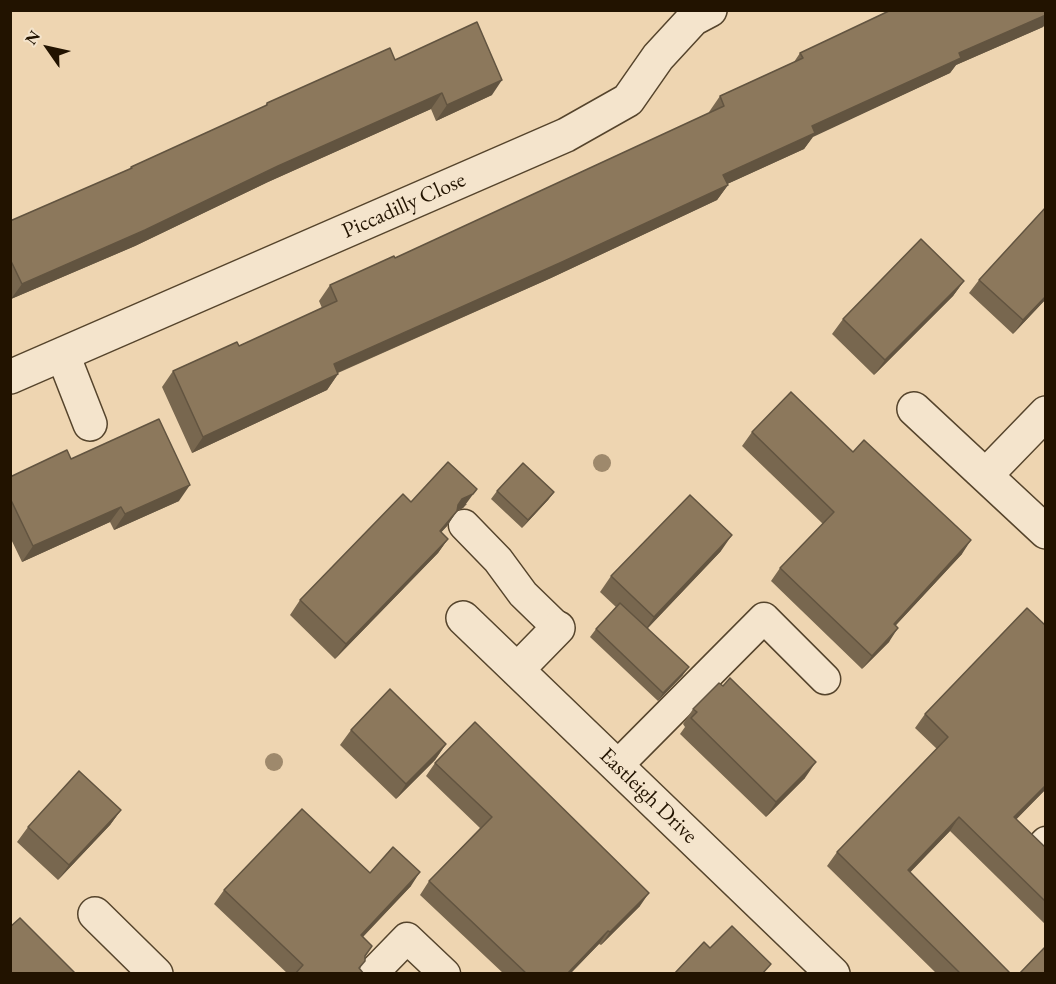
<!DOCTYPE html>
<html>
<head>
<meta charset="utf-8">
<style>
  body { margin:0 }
  #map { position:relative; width:1056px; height:984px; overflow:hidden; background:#eed5b1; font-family:"EB Garamond",serif }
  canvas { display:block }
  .frame { position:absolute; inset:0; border:12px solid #221300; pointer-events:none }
  .north { position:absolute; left:18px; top:18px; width:60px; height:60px; -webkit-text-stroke:4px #f4e4cc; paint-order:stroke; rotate:304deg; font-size:16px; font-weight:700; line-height:24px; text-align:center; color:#221300 }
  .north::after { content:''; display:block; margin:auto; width:21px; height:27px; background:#221300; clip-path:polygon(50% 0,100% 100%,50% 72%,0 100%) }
</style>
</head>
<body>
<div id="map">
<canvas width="1056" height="984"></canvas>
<div class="frame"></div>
<div class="north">N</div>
</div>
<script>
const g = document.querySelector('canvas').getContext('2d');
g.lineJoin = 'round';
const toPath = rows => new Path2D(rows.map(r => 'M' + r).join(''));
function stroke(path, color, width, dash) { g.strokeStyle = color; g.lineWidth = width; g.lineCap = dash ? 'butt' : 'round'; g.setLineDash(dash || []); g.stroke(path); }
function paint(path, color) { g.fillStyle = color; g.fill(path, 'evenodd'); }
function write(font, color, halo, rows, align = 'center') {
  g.font = font + ' "EB Garamond",serif'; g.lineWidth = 4.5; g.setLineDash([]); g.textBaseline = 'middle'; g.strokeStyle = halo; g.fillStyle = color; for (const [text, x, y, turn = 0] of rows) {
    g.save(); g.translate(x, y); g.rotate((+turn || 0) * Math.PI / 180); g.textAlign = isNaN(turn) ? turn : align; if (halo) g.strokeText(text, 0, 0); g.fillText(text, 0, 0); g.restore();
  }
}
const service = toPath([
  [464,525,498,560,523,594,558,628],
  [617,766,764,618,825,679],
  [1044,844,1046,842],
  [372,974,407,938,445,974]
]);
const minor = toPath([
  [63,355,90,424],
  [10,377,566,135,628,100,658,57,693,19,710,10],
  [914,409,1046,532],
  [986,475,1046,413],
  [463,618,833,974],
  [517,670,558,628],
  [95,914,156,974]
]);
const trees = [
  [602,463],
  [274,762]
];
const wall = toPath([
  [1043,27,956,65,950,73,813,136,804,149,727,184,728,185,717,200,551,278,338,373,338,374,327,390,192,453,162,387,173,371,239,346,322,308,319,301,330,285,395,258,710,113,709,112,720,96,794,62,800,53],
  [395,60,492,95,436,121,431,109,268,182,135,246,11,299,10,221,130,169,131,167,265,106,267,103],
  [979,280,1046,299,1013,334,969,293],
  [964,281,953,296,874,375,832,334,843,319],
  [752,432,853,452,962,554,895,626,889,642,862,669,771,581,780,568,823,524,742,446],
  [71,459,179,501,114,530,110,522,22,562,10,537,10,477],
  [497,491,554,492,548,500,522,528,491,499],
  [411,502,467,504,463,508,457,511,447,526,441,532,448,539,438,553,335,659,290,615,300,600],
  [721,551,648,628,683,675,658,701,590,637,596,629,616,607,600,592,611,576],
  [723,686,805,778,766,817,680,734,685,727,683,724,693,709],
  [925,714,1046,789,1016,819,1046,848,1046,925,950,831,910,872,1011,974,937,974,827,866,837,852,937,749,915,728],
  [351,730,446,744,435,760,396,799,340,745],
  [435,763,640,906,601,945,599,944,570,974,504,974,420,895,429,881,480,828,426,776],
  [121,810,110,825,58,880,17,842,28,827],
  [370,873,411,886,363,937,365,956,360,969,364,974,288,974,214,904,224,890]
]);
const shadedWall = toPath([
  [1046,14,1046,24,1043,27,956,65,950,73,813,137,804,149,712,191,723,175,812,126,959,53],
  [502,80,492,95,436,121,447,105],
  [442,93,431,109,268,182,135,246,11,299,22,284,278,166],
  [728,185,717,200,551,278,323,379,334,364],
  [964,281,953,296,874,375,885,360],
  [1046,296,1046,299,1013,334,1023,320],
  [338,374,327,390,192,453,203,437],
  [190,485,179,501,114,530,125,514],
  [477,489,463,508,452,513,462,499],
  [554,492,548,500,522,528,528,520],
  [121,507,110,522,22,562,33,546],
  [457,511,447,526,430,545,440,531],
  [732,535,721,551,643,633,654,617],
  [448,539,438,553,335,659,346,644],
  [971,540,962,554,884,638,894,624],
  [898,628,889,642,862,669,872,656],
  [689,667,683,675,658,701,663,693],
  [446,744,435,760,396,799,406,784],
  [816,762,805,778,766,817,776,802],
  [1046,785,1046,789,1005,831,1014,817],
  [121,810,110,825,58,880,69,865],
  [959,817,950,831,899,884,908,870],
  [420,872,411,886,351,949,361,935],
  [649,893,640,906,601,945,610,932],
  [608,931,599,944,570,974,567,974]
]);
const building = toPath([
  [891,10,1046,10,1046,15,959,53,961,58,812,126,815,133,723,175,728,185,562,262,334,364,338,374,203,437,173,371,237,342,239,346,337,301,330,285,394,256,395,258,724,106,720,96,803,58,800,53,891,10],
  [477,22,502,80,447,105,442,93,278,166,145,230,22,284,10,259,10,221,132,168,131,167,267,105,267,103,390,48,395,60,477,22],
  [1046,207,1046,296,1023,320,979,280,1046,207],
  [921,239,964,281,885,360,843,319,921,239],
  [791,392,853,452,864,440,971,540,894,624,898,628,872,656,780,568,834,512,752,432,791,392],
  [159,419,190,485,125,514,121,507,33,546,10,498,10,477,67,450,71,459,159,419],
  [448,462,477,489,473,494,462,499,458,505,457,511,440,531,448,539,346,644,300,600,403,494,411,502,448,462],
  [523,463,554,492,528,520,497,491,523,463],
  [690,495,732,535,654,617,611,576,690,495],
  [620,603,689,667,663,693,596,629,620,603],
  [1027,608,1046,626,1046,785,1014,817,1046,848,1046,902,959,817,908,870,1011,974,961,974,837,852,948,737,925,714,1027,608],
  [730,678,816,762,776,802,691,718,697,712,693,709,719,683,723,686,730,678],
  [390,689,446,744,406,784,351,730,390,689],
  [475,722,649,893,610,932,608,931,567,974,527,974,429,881,492,817,435,763,475,722],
  [79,771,121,810,69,865,28,827,79,771],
  [302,809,370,873,393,847,420,872,361,935,372,946,365,956,365,961,359,968,364,974,295,974,303,965,224,890,302,809],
  [20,918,76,974,10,974,10,927,20,918],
  [732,926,771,964,762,974,674,974,704,942,710,948,732,926],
  [1046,946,1046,974,1019,974,1046,946]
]);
const streetNames = [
  ["Piccadilly Close",404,206,-24],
  ["Eastleigh Drive",648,796,44]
];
stroke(service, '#55442c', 33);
stroke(minor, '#55442c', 36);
stroke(service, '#f4e4cc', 30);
stroke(minor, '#f4e4cc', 33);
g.fillStyle = '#9e896c';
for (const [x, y] of trees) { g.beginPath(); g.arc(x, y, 9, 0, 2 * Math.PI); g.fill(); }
paint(wall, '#78674f');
paint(shadedWall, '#625440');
paint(building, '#8c785c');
stroke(building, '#625440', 1.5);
write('22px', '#221300', '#f4e4cc', streetNames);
</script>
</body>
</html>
